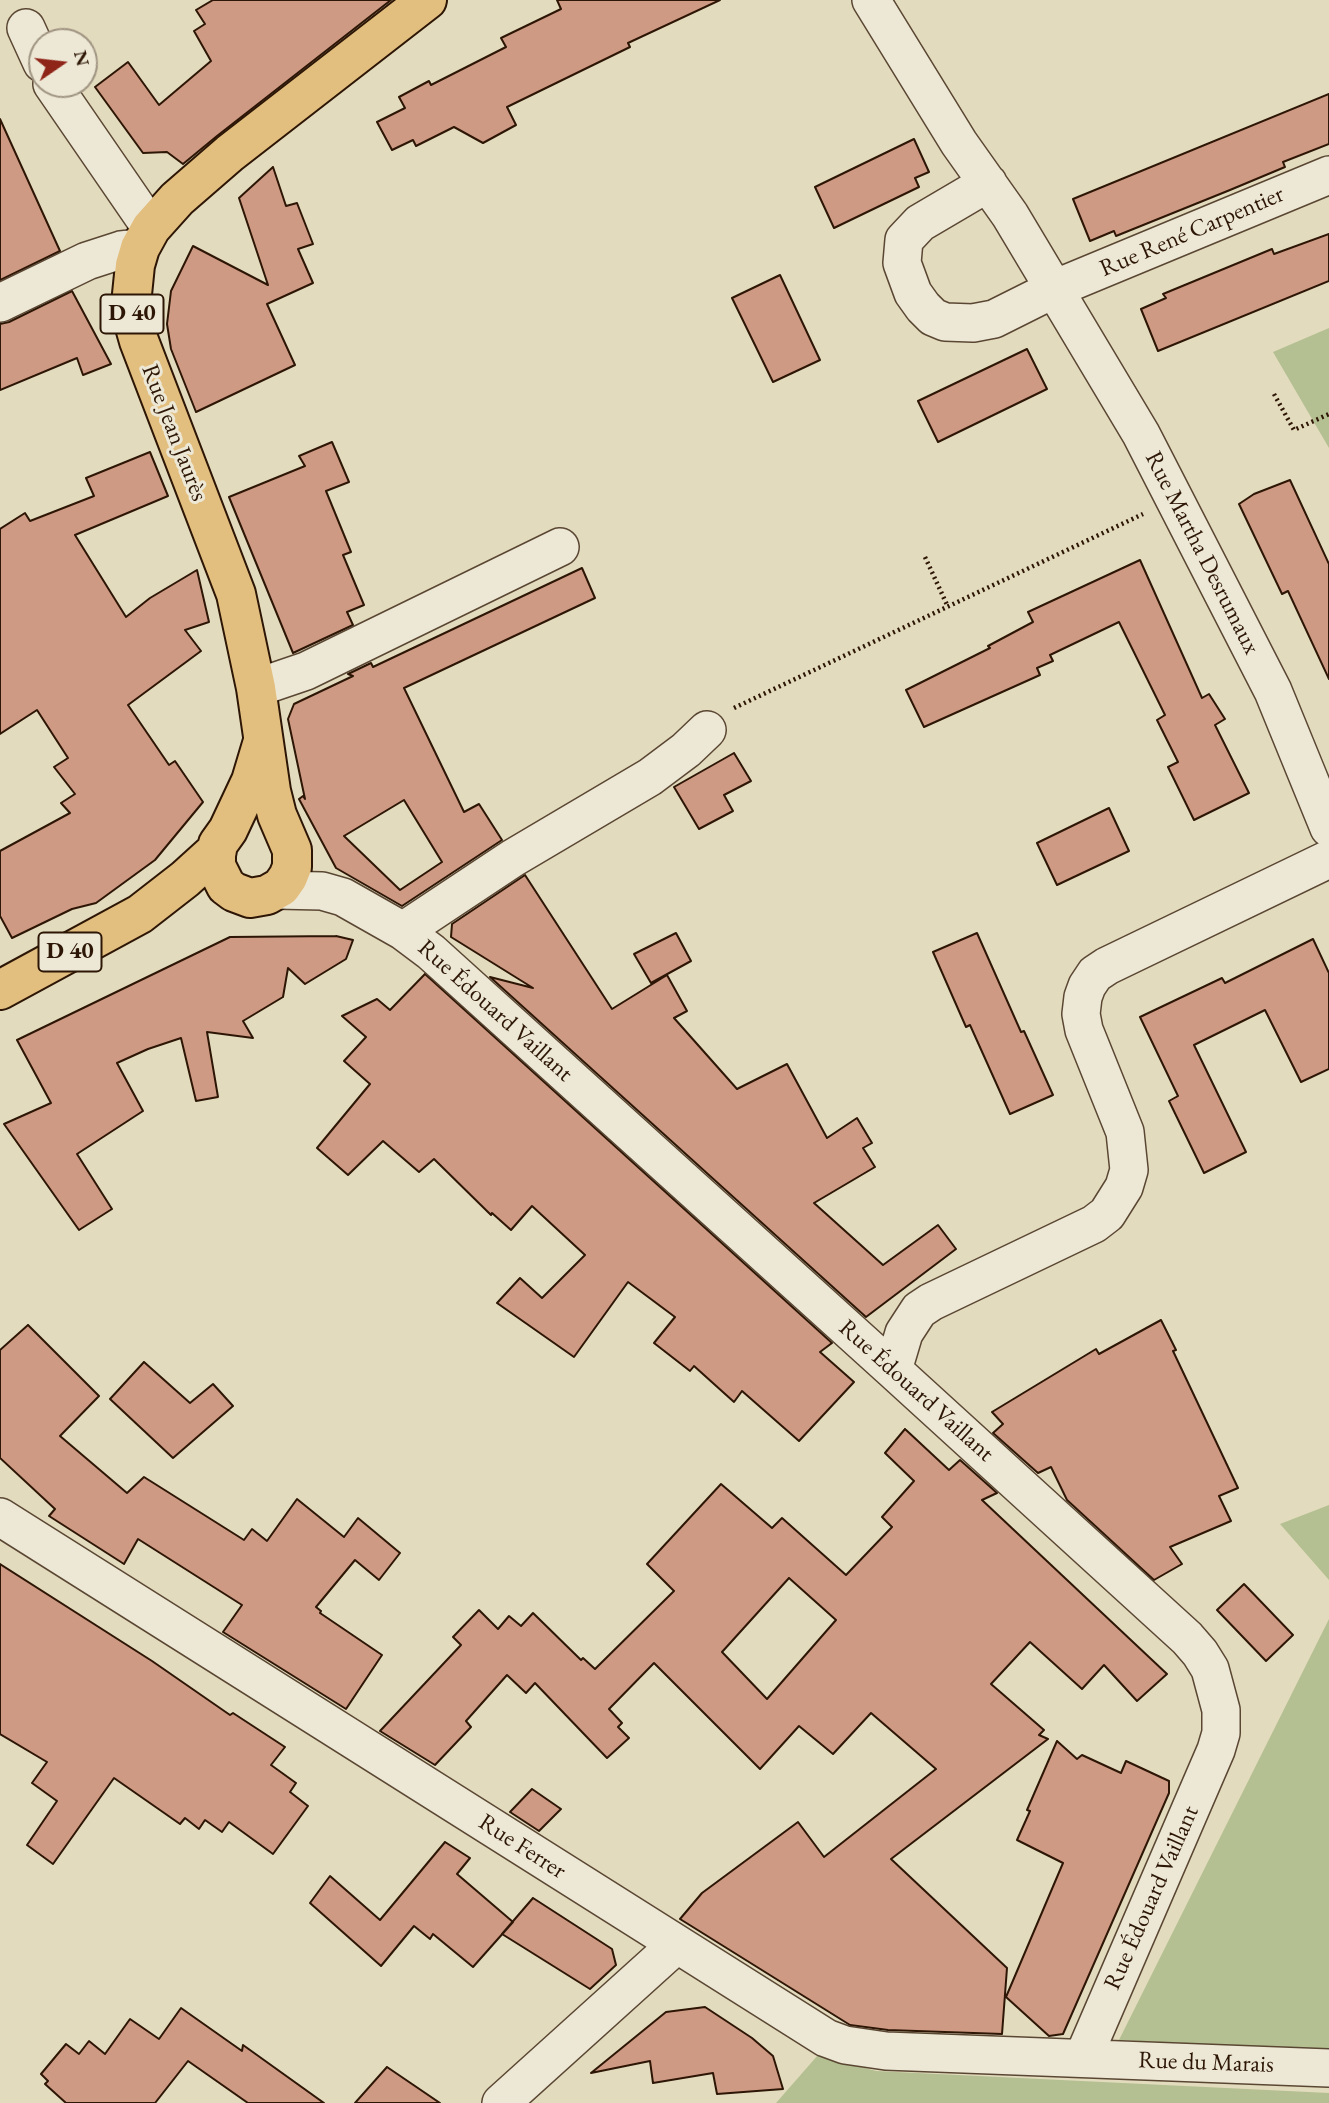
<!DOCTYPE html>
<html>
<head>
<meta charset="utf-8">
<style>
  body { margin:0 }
  #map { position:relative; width:1329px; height:2103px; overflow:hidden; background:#e3dbbe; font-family:"EB Garamond",serif }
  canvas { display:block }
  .north { position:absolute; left:28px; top:28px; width:70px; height:70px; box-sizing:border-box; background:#ede8d5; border:2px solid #a09482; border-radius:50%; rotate:76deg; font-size:19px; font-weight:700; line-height:28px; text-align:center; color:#2d1605 }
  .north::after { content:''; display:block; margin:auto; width:24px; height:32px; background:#8f2418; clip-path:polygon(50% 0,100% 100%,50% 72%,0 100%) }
</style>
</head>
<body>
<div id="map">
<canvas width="1329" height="2103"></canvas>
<div class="north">N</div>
</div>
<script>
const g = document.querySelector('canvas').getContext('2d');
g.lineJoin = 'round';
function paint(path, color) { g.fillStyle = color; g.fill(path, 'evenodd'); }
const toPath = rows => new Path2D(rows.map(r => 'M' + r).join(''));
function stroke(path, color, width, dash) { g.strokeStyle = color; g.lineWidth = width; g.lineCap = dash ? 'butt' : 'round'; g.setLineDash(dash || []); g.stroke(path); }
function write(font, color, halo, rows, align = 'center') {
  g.font = font + ' "EB Garamond",serif'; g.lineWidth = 6; g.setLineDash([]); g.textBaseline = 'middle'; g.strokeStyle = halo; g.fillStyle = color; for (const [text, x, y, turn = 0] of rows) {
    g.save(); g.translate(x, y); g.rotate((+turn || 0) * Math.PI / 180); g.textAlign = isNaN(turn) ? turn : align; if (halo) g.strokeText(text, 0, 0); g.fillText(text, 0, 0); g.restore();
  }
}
const green = toPath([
  [1329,328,1329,448,1273,352],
  [1329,1505,1329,1580,1280,1524],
  [1329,1619,1329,2050,1119,2040],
  [818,2055,876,2071,1329,2093,1329,2103,776,2103]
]);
const building = toPath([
  [213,0,391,0,217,136,183,164,167,152,143,153,95,87,128,62,159,105,211,61,194,31,205,24,196,10,213,0],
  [557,0,720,0,628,43,630,47,507,107,516,125,483,143,454,127,416,146,413,140,392,150,377,122,405,108,399,97,429,81,431,85,506,47,501,38,561,9,557,0],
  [1329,94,1329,144,1283,162,1285,167,1230,190,1116,236,1114,231,1090,241,1073,199,1329,94],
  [0,119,60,251,0,280,0,119],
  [914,139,929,172,915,178,919,187,834,228,815,187,914,139],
  [273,167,286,206,297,203,313,244,298,249,313,283,267,304,295,365,196,412,171,349,167,324,171,291,193,246,268,285,239,198,273,167],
  [1329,234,1329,281,1158,351,1141,309,1166,298,1163,294,1272,249,1274,254,1329,234],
  [780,275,820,360,773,382,732,298,780,275],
  [72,291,111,364,83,375,77,358,0,390,0,324,9,322,72,291],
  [1027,349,1047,389,938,442,918,401,1027,349],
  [332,442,349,482,326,491,351,552,343,555,364,605,347,612,353,625,293,653,229,497,305,466,299,456,332,442],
  [150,452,168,496,75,535,126,617,150,598,197,570,209,622,185,630,201,651,128,705,169,765,175,761,203,802,155,860,96,903,72,909,12,938,0,916,0,851,70,813,61,803,75,794,54,767,68,758,37,710,0,734,0,529,25,513,30,521,94,496,86,478,150,452],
  [1290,480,1329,564,1329,679,1288,591,1282,594,1239,504,1254,494,1290,480],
  [1140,560,1202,698,1209,694,1225,719,1215,725,1249,793,1194,820,1168,767,1178,762,1157,720,1165,715,1119,622,1050,655,1053,661,1037,668,1040,675,924,727,906,690,990,648,988,646,1033,622,1028,612,1140,560],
  [582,568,595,598,404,688,464,812,479,804,502,840,402,906,336,868,299,799,303,796,305,799,288,719,294,704,353,676,348,674,371,663,373,667,582,568],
  [404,800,442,862,400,890,344,836,404,800],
  [734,753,751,781,724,795,733,811,699,829,674,787,734,753],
  [1109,808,1129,851,1057,885,1037,843,1109,808],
  [525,875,612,1009,667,975,687,1011,674,1018,737,1089,787,1064,827,1138,857,1118,872,1143,863,1148,875,1167,814,1203,883,1265,938,1225,956,1249,866,1317,490,977,533,988,451,937,452,924,525,875],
  [676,933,691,961,651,983,634,954,676,933],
  [977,933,1021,1032,1024,1031,1053,1095,1010,1114,970,1025,966,1027,933,952,977,933],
  [336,936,353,940,346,959,305,984,288,968,283,997,243,1021,253,1038,207,1032,218,1097,196,1101,181,1038,148,1049,117,1063,143,1111,77,1154,112,1209,79,1230,4,1124,51,1103,17,1040,230,937,336,936],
  [1313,939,1329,973,1329,1069,1301,1082,1265,1010,1194,1045,1246,1152,1204,1173,1169,1101,1178,1096,1140,1017,1222,978,1225,983,1313,939],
  [425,974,832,1343,820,1352,854,1382,799,1441,742,1391,734,1402,694,1366,690,1371,654,1343,675,1317,628,1282,574,1357,497,1303,520,1278,542,1298,585,1255,532,1206,511,1230,492,1213,491,1215,434,1159,419,1172,383,1141,348,1175,317,1148,370,1084,344,1061,366,1037,342,1016,377,999,390,1010,425,974],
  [1161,1320,1176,1350,1173,1351,1238,1488,1219,1496,1231,1521,1170,1547,1182,1564,1154,1580,1067,1500,1051,1467,1038,1473,993,1433,1003,1424,992,1412,1096,1349,1099,1354,1161,1320],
  [28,1325,99,1396,60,1436,127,1493,144,1477,244,1540,252,1529,267,1541,297,1499,344,1537,358,1518,400,1553,379,1580,355,1560,316,1607,321,1611,320,1613,382,1655,346,1709,223,1632,242,1605,138,1539,124,1564,49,1516,55,1509,0,1458,0,1350,28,1325],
  [144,1362,190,1403,213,1384,233,1406,173,1458,110,1399,144,1362],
  [905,1429,949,1470,960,1460,997,1493,982,1500,1167,1674,1137,1701,1104,1665,1082,1689,1030,1642,991,1684,1044,1730,1039,1735,1048,1739,891,1859,1007,1968,1002,2034,888,2030,850,2025,680,1919,702,1893,798,1822,824,1857,936,1769,871,1713,833,1754,799,1726,760,1769,654,1663,609,1709,622,1723,618,1727,629,1738,607,1758,535,1683,526,1693,507,1675,466,1721,471,1727,435,1765,380,1731,461,1645,453,1637,479,1610,498,1629,509,1616,521,1626,533,1613,581,1660,583,1658,595,1669,674,1591,647,1564,721,1484,772,1528,782,1518,846,1575,892,1527,882,1517,914,1481,885,1453,905,1429],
  [789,1578,836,1620,767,1699,722,1652,789,1578],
  [0,1564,152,1661,230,1715,233,1713,285,1747,271,1765,296,1783,290,1792,308,1806,273,1854,229,1822,222,1832,205,1820,199,1829,185,1818,180,1824,114,1778,53,1864,27,1845,57,1801,32,1783,47,1762,0,1734,0,1564],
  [1244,1584,1293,1635,1266,1661,1217,1610,1244,1584],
  [1057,1741,1077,1759,1082,1755,1121,1773,1126,1761,1169,1781,1169,1793,1063,2034,1049,2036,1006,1997,1063,1863,1017,1840,1030,1811,1027,1810,1057,1741],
  [532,1789,561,1809,539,1831,510,1812,532,1789],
  [445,1842,470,1858,457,1874,513,1922,473,1967,433,1934,430,1939,414,1926,381,1966,310,1903,330,1876,380,1920,445,1842],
  [533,1898,612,1949,616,1965,590,1989,502,1934,533,1898],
  [705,2007,752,2038,773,2056,783,2089,717,2094,713,2073,653,2083,650,2061,591,2073,666,2012,705,2007],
  [181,2008,242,2051,243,2045,324,2103,248,2103,188,2061,155,2103,66,2103,45,2084,48,2081,41,2074,66,2044,79,2054,89,2041,105,2054,130,2019,159,2039,181,2008],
  [387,2067,440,2103,355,2103,387,2067]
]);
const path = toPath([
  [1274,394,1294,430,1329,414],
  [925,557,948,607],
  [734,708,1143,514]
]);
const minor = toPath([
  [871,0,959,143,1010,215,1141,434,1273,691,1329,828],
  [26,28,42,63],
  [52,84,151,228],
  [988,183,920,223,904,240,902,263,913,293,923,307,933,317,945,322,973,323,994,319,1054,289,1329,175],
  [0,303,87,261,121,250,140,248],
  [256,688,306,671,560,547],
  [277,890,322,891,343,897,403,931,431,952,893,1370,1187,1638,1200,1653,1210,1669,1221,1710,1221,1733,1216,1750,1083,2058],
  [403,931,513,858,650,777,686,750,707,730],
  [893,1370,904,1333,919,1310,931,1302,1094,1224,1107,1214,1124,1187,1129,1170,1125,1132,1084,1030,1081,1014,1083,997,1087,986,1095,974,1107,966,1329,859],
  [0,1517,826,2038,845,2045,886,2051,1329,2068],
  [501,2103,676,1945]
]);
const major = toPath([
  [263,741,251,781,228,830,218,844,216,855,216,866,226,886,234,892,250,898,267,895,281,887,288,877,292,867,292,850,277,815,271,791,256,688,236,594,139,341,133,320,131,304,135,265,140,248,151,228,177,199,230,153,427,0],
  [0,990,140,914,185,879,217,850]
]);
const shields = [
  [132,314,63],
  [70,952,63]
];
const shieldNames = [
  ["D 40",132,314],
  ["D 40",70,952]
];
const streetNames = [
  ["Rue René Carpentier",1192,232,-23],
  ["Rue Jean Jaurès",174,433,69],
  ["Rue Martha Desrumaux",1202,553,63],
  ["Rue Édouard Vaillant",495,1011,42],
  ["Rue Édouard Vaillant",916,1391,42],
  ["Rue Ferrer",522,1847,33],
  ["Rue Édouard Vaillant",1152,1898,-66],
  ["Rue du Marais",1206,2063,2]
];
paint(green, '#b4c091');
paint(building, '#cf9a84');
stroke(building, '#2d1605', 2);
stroke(minor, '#5a4733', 40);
stroke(major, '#2d1605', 42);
stroke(path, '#2d1605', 4.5, [2, 3.5]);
stroke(minor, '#ede8d5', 37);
stroke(major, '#e2be7f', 38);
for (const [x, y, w] of shields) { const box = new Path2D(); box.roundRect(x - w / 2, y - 19.5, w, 39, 5); g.fillStyle = '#ede8d5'; g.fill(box); stroke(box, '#2d1605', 2); }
write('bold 23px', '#2d1605', null, shieldNames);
write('24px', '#2d1605', '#ede8d5', streetNames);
</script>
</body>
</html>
